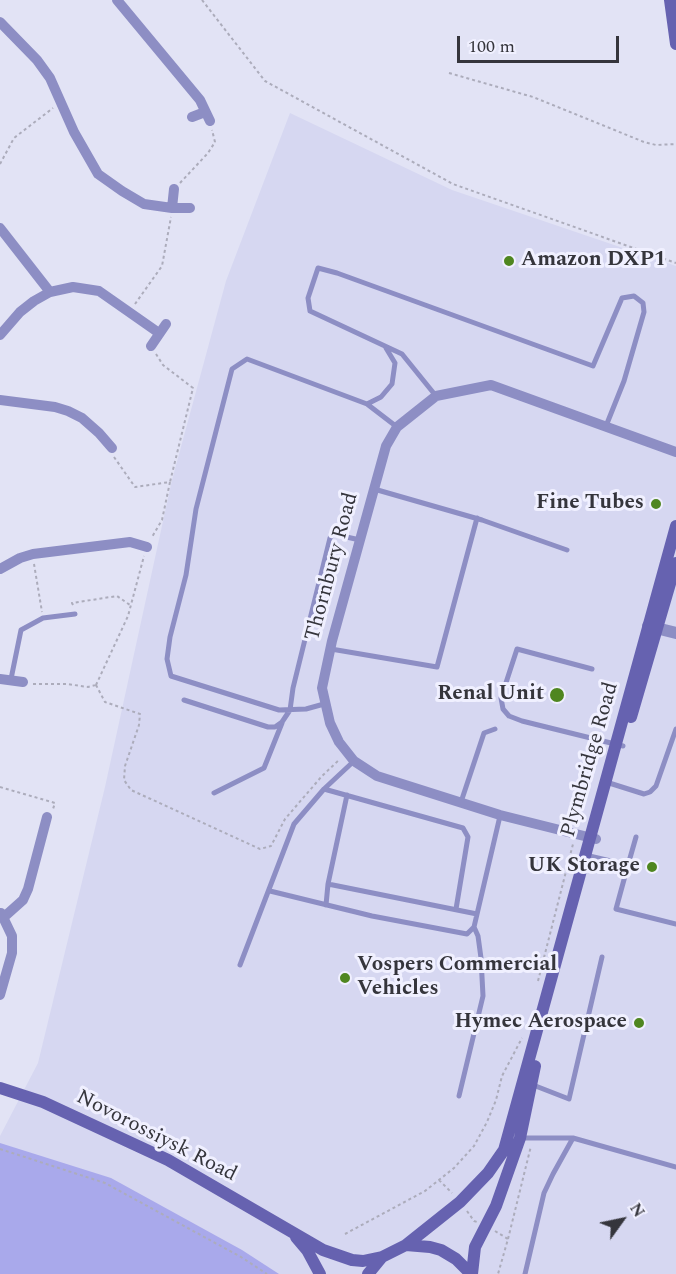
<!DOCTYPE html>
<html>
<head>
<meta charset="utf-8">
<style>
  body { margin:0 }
  #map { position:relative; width:676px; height:1274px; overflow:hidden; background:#e2e3f5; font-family:Spectral,serif }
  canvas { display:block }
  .north { position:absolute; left:592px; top:1190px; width:60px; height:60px; -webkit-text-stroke:4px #f0f0ff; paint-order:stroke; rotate:57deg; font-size:16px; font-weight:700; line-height:24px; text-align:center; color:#35353c }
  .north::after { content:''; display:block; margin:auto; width:21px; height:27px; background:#35353c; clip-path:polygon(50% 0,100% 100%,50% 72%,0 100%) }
  .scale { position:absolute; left:457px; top:36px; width:162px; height:27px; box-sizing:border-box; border:3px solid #35353c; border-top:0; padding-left:8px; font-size:18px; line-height:21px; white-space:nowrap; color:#35353c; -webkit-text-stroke:4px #f0f0ff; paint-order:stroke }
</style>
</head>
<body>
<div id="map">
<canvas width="676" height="1274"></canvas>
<div class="north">N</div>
<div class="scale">100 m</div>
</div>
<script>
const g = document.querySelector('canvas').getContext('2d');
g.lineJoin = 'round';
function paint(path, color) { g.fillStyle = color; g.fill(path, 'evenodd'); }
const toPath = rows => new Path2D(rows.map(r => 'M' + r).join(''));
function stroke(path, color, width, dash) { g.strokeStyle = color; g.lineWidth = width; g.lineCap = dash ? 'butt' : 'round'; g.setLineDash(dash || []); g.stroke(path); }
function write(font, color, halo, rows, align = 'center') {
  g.font = font + ' Spectral,serif'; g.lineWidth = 6; g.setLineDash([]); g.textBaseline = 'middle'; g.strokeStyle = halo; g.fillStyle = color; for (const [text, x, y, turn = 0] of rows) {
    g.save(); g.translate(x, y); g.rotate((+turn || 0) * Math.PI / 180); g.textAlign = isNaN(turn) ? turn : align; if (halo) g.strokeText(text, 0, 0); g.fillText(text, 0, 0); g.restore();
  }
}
const built = toPath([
  [290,113,452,190,676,266,676,1274,0,1274,0,1136,38,1063,105,787,172,480,226,281]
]);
const green = toPath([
  [0,1143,111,1178,242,1250,279,1274,0,1274]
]);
const path = toPath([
  [202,0,265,81,453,184,676,263],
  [449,73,533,97,644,142,656,145,676,144],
  [0,164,14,138,53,108],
  [180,183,208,153,215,142,212,130],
  [135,304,162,266,171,217],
  [156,354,163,365,193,388,170,482],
  [114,457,135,487,170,482,162,520,152,537],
  [34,564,42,612],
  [73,605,72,603,117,596,130,605],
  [33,684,67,684,88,687,96,685],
  [96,685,105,702,140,714,139,725,125,766,124,780,131,790,260,849,271,846,285,819,322,776,339,760],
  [96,685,128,616,144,556],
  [0,787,55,803,53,809],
  [538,981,573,844],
  [0,1149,105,1183,241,1257,267,1274],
  [439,1180,452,1193],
  [467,1211,474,1221,477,1222],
  [495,1231,508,1239,498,1274],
  [345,1234,425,1191,454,1168,474,1146,487,1122,496,1100,502,1076,522,1038],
  [508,1239,531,1146]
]);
const service = toPath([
  [436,396,402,354,310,311,308,298,318,268,337,273,593,366,622,298,634,296,643,303,644,312,624,381,606,426],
  [367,404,381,397,392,384,395,363,386,348],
  [374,489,482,520,567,550],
  [331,649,437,667,477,518],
  [592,669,517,649,501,698,503,709,509,716,522,721,623,746],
  [11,679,21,630,43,618,75,614],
  [184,700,268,727,275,727,282,722,290,710,293,688,330,538,333,534,360,540],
  [324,704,306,709,279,710,171,676,167,659,170,637,186,575,196,509,232,369,247,359,367,404,397,427],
  [606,782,644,794,650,792,656,786,676,729],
  [324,789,463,828,468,837,456,909],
  [214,793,264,768,282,723],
  [461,802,484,733,495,729],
  [585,855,628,865,636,837],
  [628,865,616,909,676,924],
  [328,884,347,795],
  [270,891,372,916,467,934,474,927,500,816],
  [326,905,328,884,477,914],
  [240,965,294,824,324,789,354,761],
  [533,1085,569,1099,602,957],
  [459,1096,483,996,481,958,478,936,474,927],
  [520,1138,573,1138,676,1167],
  [525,1274,544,1193,553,1174,573,1138]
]);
const minor = toPath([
  [117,0,200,100,210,121],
  [0,22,37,60,50,78,74,132,98,174,122,191,144,204,172,208,190,208],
  [192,117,205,112],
  [172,208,174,189],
  [0,228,50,292],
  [0,335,20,312,34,301,50,292,73,287,99,291,159,333],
  [151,346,166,324],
  [0,400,55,407,68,411,82,418,99,433,112,448],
  [0,569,20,558,33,554,130,542,147,547],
  [0,679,23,682],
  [596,839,500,815,377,776,354,761,339,742,330,723,322,688,332,641,386,446,397,427,436,396,491,385,676,452],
  [4,917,23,900,28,889,47,817],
  [0,995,12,953,12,936,1,913]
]);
const tertiary = toPath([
  [648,626,676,633]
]);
const secondary = toPath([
  [670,0,676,44],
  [631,717,676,563],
  [0,1088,43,1102,168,1160,323,1250,352,1260,363,1261,382,1257],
  [296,1237,307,1250,320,1274],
  [406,1245,460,1202,488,1173,504,1150,676,526],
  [368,1274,382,1257,406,1245,430,1247,441,1250,456,1259,471,1274],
  [472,1274,475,1247,496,1206,520,1138,535,1066]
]);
const markers = [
  [509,261,6,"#4f8620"],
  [656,504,6,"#4f8620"],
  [557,695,8,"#4f8620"],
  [652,867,6,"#4f8620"],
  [345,978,6,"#4f8620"],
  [639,1023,6,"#4f8620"]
];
const poiNames = [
  ["Amazon DXP1",521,261,"left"],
  ["Fine Tubes",644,504],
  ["Renal Unit",544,695],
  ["UK Storage",640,867],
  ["Vospers Commercial",357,966,"left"],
  ["Vehicles",357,990,"left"],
  ["Hymec Aerospace",627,1023]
];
const streetNames = [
  ["Thornbury Road",333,567,-75],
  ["Plymbridge Road",591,760,-74],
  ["Novorossiysk Road",156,1137,27]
];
paint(built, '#d6d7f1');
paint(green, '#a9a9eb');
stroke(path, '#acacbb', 2, [3, 3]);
stroke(service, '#8d8ec4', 5);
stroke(minor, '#8d8ec4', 10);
stroke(tertiary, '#8d8ec4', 12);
stroke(secondary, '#6662b0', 12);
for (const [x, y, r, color] of markers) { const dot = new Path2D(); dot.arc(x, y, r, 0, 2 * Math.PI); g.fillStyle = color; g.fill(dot); stroke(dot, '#f0f0ff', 2); }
write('bold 21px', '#35353c', '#f0f0ff', poiNames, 'right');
write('21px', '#35353c', '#f0f0ff', streetNames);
</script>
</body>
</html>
